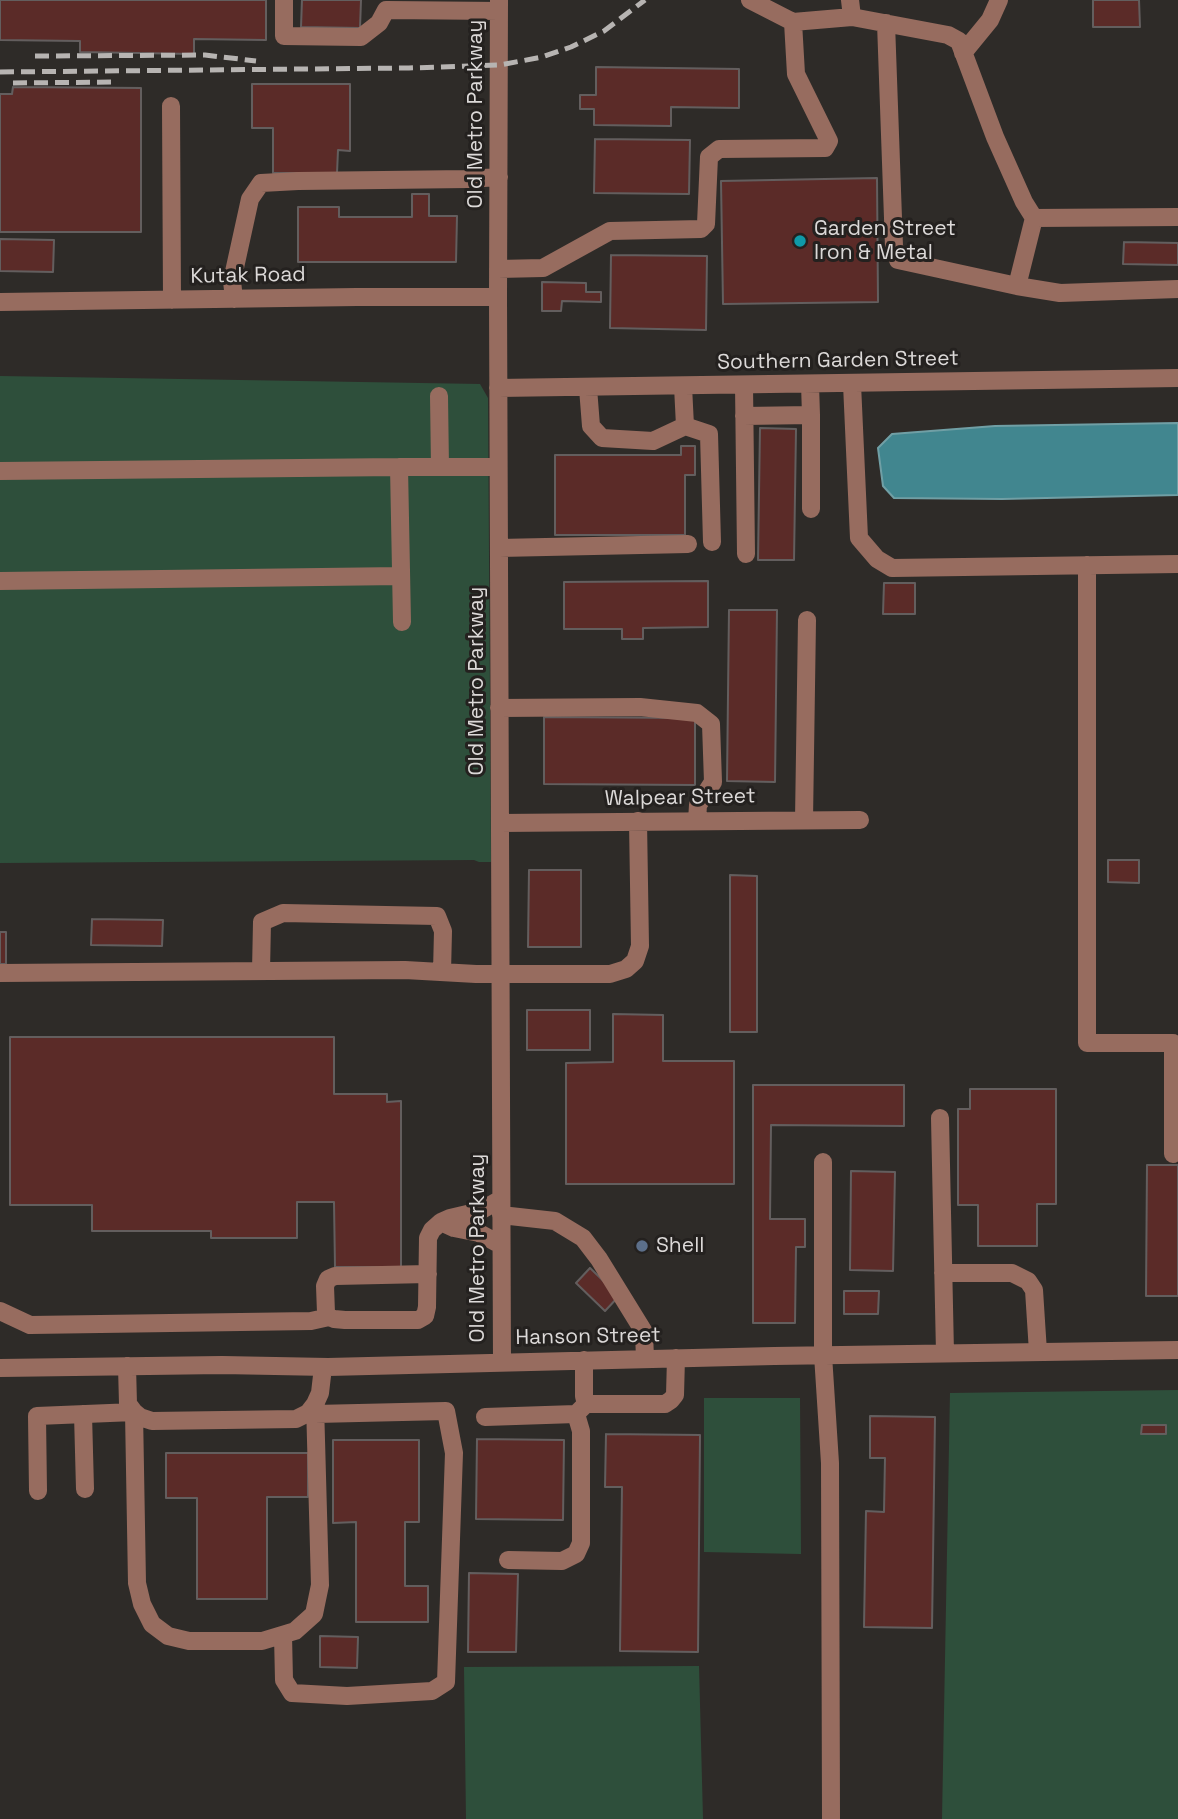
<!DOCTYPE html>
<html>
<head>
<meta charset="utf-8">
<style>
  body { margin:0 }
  canvas { display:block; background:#2e2b28 }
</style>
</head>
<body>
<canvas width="1178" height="1819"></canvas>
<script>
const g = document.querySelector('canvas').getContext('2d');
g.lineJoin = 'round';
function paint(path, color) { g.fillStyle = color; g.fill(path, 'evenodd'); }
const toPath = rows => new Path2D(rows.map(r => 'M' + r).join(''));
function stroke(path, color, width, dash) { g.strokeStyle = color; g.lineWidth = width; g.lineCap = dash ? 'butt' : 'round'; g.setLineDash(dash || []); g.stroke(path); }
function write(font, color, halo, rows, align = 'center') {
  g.font = font + ' "Space Grotesk",sans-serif'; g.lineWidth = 6; g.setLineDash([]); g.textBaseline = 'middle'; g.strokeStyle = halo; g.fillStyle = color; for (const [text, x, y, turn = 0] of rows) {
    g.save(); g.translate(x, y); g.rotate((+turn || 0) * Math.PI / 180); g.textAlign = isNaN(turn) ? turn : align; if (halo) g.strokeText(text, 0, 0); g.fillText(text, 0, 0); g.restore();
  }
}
const green = toPath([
  [0,376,480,384,488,398,491,862,479,862,474,860,0,863],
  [1178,1390,1178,1819,942,1819,950,1393],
  [704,1398,800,1398,801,1554,704,1552],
  [699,1666,703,1819,466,1819,464,1667]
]);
const water = toPath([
  [1178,423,1178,495,1002,499,894,498,883,486,878,448,892,434,995,426,1178,423]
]);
const building = toPath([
  [0,0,266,0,266,40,194,39,194,54,80,52,80,41,0,40,0,0],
  [302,0,361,0,360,28,301,27,302,0],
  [1093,0,1139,0,1140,27,1093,27,1093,0],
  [596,67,739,69,739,108,671,107,671,126,594,125,594,109,580,109,580,95,596,95,596,67],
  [252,84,350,84,350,151,338,150,337,173,273,173,273,128,252,128,252,84],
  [13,87,141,88,141,232,0,232,0,94,12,94,13,87],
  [595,139,690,140,689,194,594,193,595,139],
  [877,178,878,302,723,304,721,181,877,178],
  [412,194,429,194,429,216,457,216,456,262,298,262,298,207,339,207,339,217,412,217,412,194],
  [0,239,54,240,53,272,0,271,0,239],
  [1124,242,1178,243,1178,265,1123,264,1124,242],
  [611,255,707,256,706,330,610,328,611,255],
  [542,282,586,283,586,292,601,292,601,302,562,301,561,311,542,311,542,282],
  [760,428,796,429,794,560,758,560,760,428],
  [681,446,695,446,695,475,685,475,685,535,555,535,555,455,681,455,681,446],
  [708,581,708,627,643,628,643,639,622,639,622,629,564,629,564,582,708,581],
  [884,583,915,583,915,614,883,614,884,583],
  [729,610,777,610,775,782,727,781,729,610],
  [544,717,695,718,695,785,544,784,544,717],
  [1108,860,1139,860,1139,883,1108,882,1108,860],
  [529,870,581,870,581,947,528,947,529,870],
  [730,875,757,876,757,1032,730,1032,730,875],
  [92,919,163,920,162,946,91,945,92,919],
  [0,932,6,932,6,964,0,964,0,932],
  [527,1010,590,1010,590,1050,527,1050,527,1010],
  [613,1014,663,1015,663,1061,734,1061,734,1184,566,1184,566,1063,613,1062,613,1014],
  [10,1037,334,1037,334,1094,387,1094,387,1102,401,1101,401,1267,335,1267,334,1202,297,1202,297,1238,211,1238,211,1231,92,1231,92,1205,10,1205,10,1037],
  [753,1085,904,1085,904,1126,771,1125,770,1219,805,1219,805,1247,796,1247,795,1323,753,1323,753,1085],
  [970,1089,1056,1089,1056,1204,1037,1204,1037,1246,978,1246,978,1205,958,1205,958,1109,970,1109,970,1089],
  [1147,1165,1178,1165,1178,1296,1146,1296,1147,1165],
  [851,1171,895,1172,893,1271,850,1270,851,1171],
  [590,1268,619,1296,605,1311,576,1283,590,1268],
  [844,1291,879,1291,878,1314,844,1314,844,1291],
  [870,1416,935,1417,932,1628,864,1627,866,1511,884,1512,885,1458,870,1458,870,1416],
  [1142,1425,1166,1425,1166,1434,1141,1434,1142,1425],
  [606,1434,700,1435,698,1652,620,1651,622,1487,605,1487,606,1434],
  [477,1439,564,1440,563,1520,476,1519,477,1439],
  [333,1440,419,1440,419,1522,405,1522,405,1586,428,1586,428,1622,356,1622,356,1522,333,1523,333,1440],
  [166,1453,308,1453,308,1497,267,1497,267,1599,197,1599,197,1498,166,1498,166,1453],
  [469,1573,518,1574,516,1652,468,1652,469,1573],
  [320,1636,358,1637,357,1668,320,1667,320,1636]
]);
const minor = toPath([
  [284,0,284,36,361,37,379,23,386,10,499,11],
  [499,0,498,297,502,1362],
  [852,17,948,35,959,41,995,137,1024,202,1034,218,1178,217],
  [793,22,852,17,850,0],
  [886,23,894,246,898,260,1017,286,1060,293,1178,289],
  [963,53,990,20,999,0],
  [171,106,172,300],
  [498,269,543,268,610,231,701,229,706,224,709,157,719,149,825,148,829,141,796,74,793,22,750,0],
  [1017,286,1034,218],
  [234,299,232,281,250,199,261,183,298,181,468,179,499,177],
  [0,302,357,297,498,297],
  [852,384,859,538,877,559,892,568,1178,564],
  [744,385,746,554],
  [683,386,685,426,709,434,712,542],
  [498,388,1178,378],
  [588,388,591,426,602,438,653,441,685,426],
  [439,396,440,467],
  [811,415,811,509],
  [744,416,811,415,810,384],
  [0,471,399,467],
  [499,548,688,544],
  [1087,565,1087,1043,1173,1043,1173,1154],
  [0,581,401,576],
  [402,622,399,467,498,467],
  [499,708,640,707,697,713,711,724,713,782,698,805,697,821],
  [804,820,807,620],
  [500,823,860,820],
  [261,971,262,922,283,913,437,916,443,931,442,972],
  [0,973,405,970,476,974,610,974,626,969,635,961,640,946,638,821],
  [940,1118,945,1353],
  [823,1162,823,1355,830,1463,831,1819],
  [501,1199,480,1211,450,1218,441,1222,454,1228,479,1233,501,1245],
  [501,1215,555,1221,583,1238,599,1259,644,1332,645,1359],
  [943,1273,1012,1273,1028,1281,1034,1290,1038,1352],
  [428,1274,335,1276,328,1279,325,1286,326,1313,329,1317,334,1319,345,1320,418,1320,425,1316,427,1307,428,1238,432,1230,441,1222],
  [0,1311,30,1325,311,1321,329,1317],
  [584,1360,584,1396,586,1404],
  [127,1366,128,1404,134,1412,140,1417,152,1421,296,1419,308,1413,315,1404,320,1393,323,1367],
  [0,1368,222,1365,328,1367,774,1356,1178,1350],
  [83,1414,85,1489],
  [485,1417,576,1414,586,1404,665,1404,671,1400,675,1395,676,1358],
  [38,1491,37,1416,134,1412,137,1583,142,1604,152,1624,168,1636,189,1641,262,1641,295,1631,314,1614,320,1585,315,1404],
  [508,1560,562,1561,576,1554,581,1543,581,1431,576,1414],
  [283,1635,284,1680,292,1693,347,1696,432,1691,446,1682,454,1453,446,1411,315,1414]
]);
const rail = toPath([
  [35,56,205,55,256,61],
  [0,72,409,68,500,65,542,57,571,47,604,31,645,0],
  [13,83,118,82]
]);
const markers = [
  [800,241,7,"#0f9aa8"],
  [642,1246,7,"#5c6f8a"]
];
const streetNames = [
  ["Old Metro Parkway",476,114,-90],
  ["Kutak Road",248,276,-1],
  ["Southern Garden Street",838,361,-1],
  ["Old Metro Parkway",477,681,-90],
  ["Walpear Street",680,798,-1],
  ["Old Metro Parkway",478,1248,-90],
  ["Hanson Street",588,1337,-1]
];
const poiNames = [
  ["Garden Street",814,229],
  ["Iron & Metal",814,253],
  ["Shell",656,1246]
];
paint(green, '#2e4f3b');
paint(water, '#41868f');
stroke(water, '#709fa5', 2);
paint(building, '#5b2b28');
stroke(building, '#635e5e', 2);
stroke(minor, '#976c5f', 18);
stroke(rail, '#b7b4b2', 5, [14, 7]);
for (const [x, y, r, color] of markers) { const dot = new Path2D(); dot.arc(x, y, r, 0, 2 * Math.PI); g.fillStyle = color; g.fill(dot); stroke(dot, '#24211f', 2.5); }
write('21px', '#dcd9d8', '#24211f', streetNames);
write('21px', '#dcd9d8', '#24211f', poiNames, 'left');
</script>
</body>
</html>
